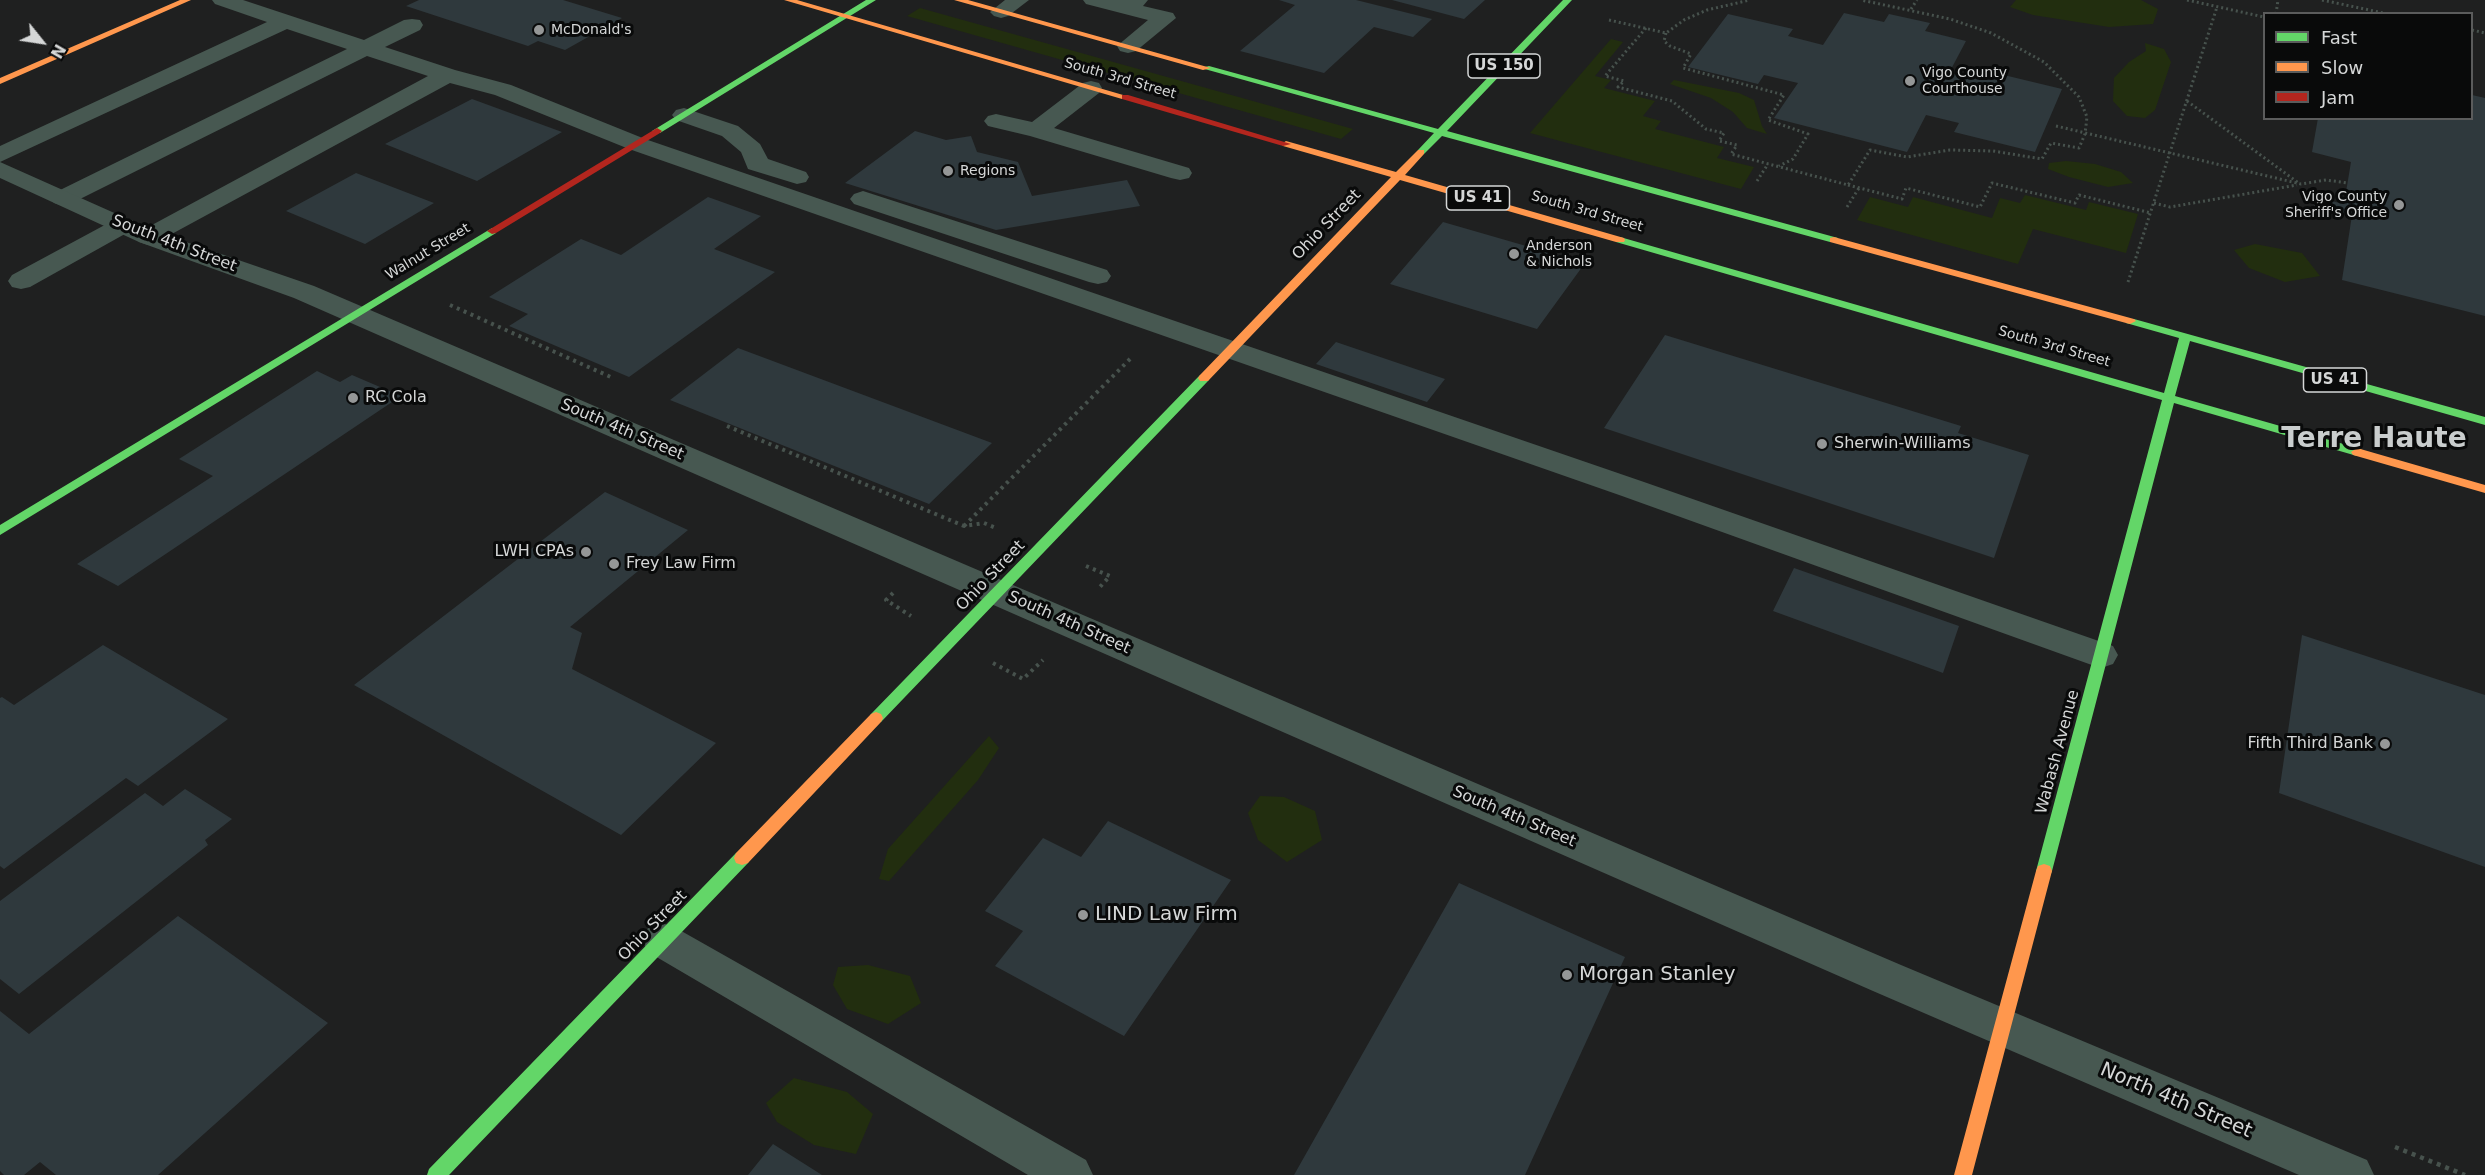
<!DOCTYPE html>
<html>
<head>
<meta charset="utf-8">
<style>
  body { margin:0 }
  #map { position:relative; width:2485px; height:1175px; overflow:hidden; background:#1f2020; font-family:"DejaVu Sans",sans-serif }
  canvas { display:block }
  .legend { position:absolute; left:2263px; top:12px; width:210px; height:108px; box-sizing:border-box; background:#090a0a; border:2px solid #5b5c5c; margin:0; padding:8px 10px; list-style:none; font-size:18px; color:#d5d7d7 }
  .legend li { display:flex; align-items:center; gap:12px; height:30px }
  .legend b { width:30px; border:2px solid #5b5c5c }
  .north { position:absolute; left:12px; top:12px; width:60px; height:60px; -webkit-text-stroke:4px #090a0a; paint-order:stroke; rotate:120deg; font-size:16px; font-weight:700; line-height:24px; text-align:center; color:#d5d7d7 }
  .north::after { content:''; display:block; margin:auto; width:21px; height:27px; background:#d5d7d7; clip-path:polygon(50% 0,100% 100%,50% 72%,0 100%) }
</style>
</head>
<body>
<div id="map">
<canvas width="2485" height="1175"></canvas>
<ul class="legend">
<li><b style="height:8px;background:#63d668"></b>Fast</li>
<li><b style="height:8px;background:#ff974d"></b>Slow</li>
<li><b style="height:8px;background:#b3261e"></b>Jam</li>
</ul>
<div class="north">N</div>
</div>
<script>
const g = document.querySelector('canvas').getContext('2d');
g.lineJoin = 'round';
function paint(path, color) { g.fillStyle = color; g.fill(path, 'evenodd'); }
const toPath = rows => new Path2D(rows.map(r => 'M' + r).join(''));
function stroke(path, color, width, dash) { g.strokeStyle = color; g.lineWidth = width; g.lineCap = dash ? 'butt' : 'round'; g.setLineDash(dash || []); g.stroke(path); }
function write(font, color, halo, rows, align = 'center') {
  g.font = font + ' "DejaVu Sans",sans-serif'; g.lineWidth = 6; g.setLineDash([]); g.textBaseline = 'middle'; g.strokeStyle = halo; g.fillStyle = color; for (const [text, x, y, turn = 0] of rows) {
    g.save(); g.translate(x, y); g.rotate((+turn || 0) * Math.PI / 180); g.textAlign = isNaN(turn) ? turn : align; if (halo) g.strokeText(text, 0, 0); g.fillText(text, 0, 0); g.restore();
  }
}
const green = toPath([
  [2016,0,2141,0,2158,9,2153,24,2109,27,2033,15,2010,7],
  [920,8,1353,129,1341,139,907,16],
  [1611,39,1623,42,1595,76,1611,80,1604,88,1655,101,1643,116,1661,121,1655,129,1724,147,1717,158,1754,167,1741,189,1530,133],
  [2145,43,2164,49,2171,62,2155,110,2145,118,2127,116,2113,101,2114,78,2129,62,2146,51],
  [1674,80,1739,93,1754,100,1762,126,1767,134,1747,128,1733,112,1711,98,1670,84],
  [2066,161,2095,164,2121,172,2133,183,2108,187,2069,177,2048,169,2049,163],
  [2025,195,2086,210,2089,202,2138,214,2126,253,2033,229,2018,264,1857,220,1870,197,1908,207,1913,197,1992,218,2000,198,2020,203],
  [2255,244,2302,253,2320,276,2285,282,2249,268,2234,250],
  [989,736,999,748,978,780,889,881,879,879,888,849],
  [1260,796,1284,797,1315,811,1322,840,1287,862,1258,840,1248,813],
  [868,965,910,976,921,1003,888,1024,847,1009,833,985,838,967],
  [794,1078,847,1092,873,1114,856,1154,814,1145,777,1122,766,1103]
]);
const building = toPath([
  [419,0,563,0,622,18,565,50,538,41,528,46,406,6],
  [1279,0,1356,0,1432,19,1413,37,1374,27,1324,73,1240,51,1295,5],
  [1392,0,1485,0,1464,19],
  [1844,13,1884,22,1889,14,1930,23,1925,31,1966,41,1949,73,1978,79,1983,70,2062,89,2035,152,1954,132,1959,123,1926,115,1907,152,1774,118,1798,83,1764,75,1758,84,1688,67,1728,14,1793,29,1788,36,1823,45],
  [2472,95,2485,98,2485,316,2342,280,2352,215,2314,206,2315,197,2344,204,2351,162,2312,152,2318,118,2472,118],
  [472,99,562,132,477,181,385,144],
  [915,131,946,140,971,136,977,152,1018,162,1032,196,1127,180,1140,206,996,230,845,183],
  [356,173,434,203,365,244,286,211],
  [708,197,761,216,714,249,775,272,629,377,509,326,528,314,489,297,581,239,621,255],
  [1443,222,1585,263,1537,329,1390,284],
  [1665,335,1961,426,1958,433,2029,455,1994,558,1604,428],
  [1336,342,1445,379,1427,402,1316,364],
  [738,348,992,443,929,504,670,400],
  [317,371,340,382,352,375,401,396,118,586,77,564,213,476,179,459],
  [605,492,688,530,570,627,582,633,572,669,716,743,621,835,354,685],
  [1794,568,1959,626,1943,673,1773,611],
  [2302,635,2485,695,2485,867,2279,793],
  [103,645,228,719,138,786,126,778,4,869,0,866,0,698,2,697,14,705],
  [185,789,232,819,205,840,208,845,19,994,0,979,0,901,145,793,163,806],
  [1108,821,1231,880,1124,1036,995,966,1023,931,985,911,1043,838,1081,857],
  [1459,883,1625,957,1525,1175,1294,1175],
  [178,916,328,1023,158,1175,56,1175,40,1162,24,1175,4,1175,0,1171,0,1011,29,1034],
  [773,1144,822,1175,748,1175]
]);
const pathFar2 = toPath([
  [2187,0,2264,17],
  [2322,0,2388,14],
  [1911,9,1917,0],
  [2276,14,2278,0],
  [1609,20,1666,33,1684,20,1707,10,1750,0],
  [1646,28,1605,76,1624,81,1618,87,1672,101,1706,129,1724,133,1719,141,1737,145,1731,154,1848,185,1870,150,1907,157,1950,150,1993,151,2042,159,2051,143,2079,148,2085,134,2087,117,2079,97,2044,62,1991,33,1950,19,1861,0],
  [2472,30,2485,33],
  [1666,33,1664,41,1670,46,1691,54,1683,68,1784,95,1768,120,1808,134,1793,159,1779,166],
  [2187,101,2300,184],
  [2056,126,2301,184,2326,180,2348,183],
  [1757,181,1768,164],
  [1848,185,1902,199,1906,188,1980,207,1992,183,2075,203,2079,195,2151,213],
  [2154,203,2170,207,2297,185],
  [1847,207,1859,188],
  [2128,282,2217,7]
]);
const pathFar1 = toPath([
  [450,305,613,378],
  [727,426,964,526,984,523,996,528],
  [964,526,1132,357],
  [1086,566,1110,576,1099,588],
  [893,593,886,600,911,616],
  [993,663,1023,679,1043,660]
]);
const path = toPath([
  [2395,1147,2465,1175]
]);
const lane = toPath([
  [212,0,243,0,364,40,404,20,412,19,420,20,423,25,420,30,385,47,455,70,511,85,645,139,1644,482,2113,646,2118,655,2113,664,2101,668,2089,664,1622,496,629,149,495,95,450,83,157,242,148,245,139,242,135,237,139,232,428,76,367,56,72,203,63,206,54,203,50,198,54,193,347,49,287,29,0,162,0,146,267,22,215,4,212,0],
  [1005,0,1029,0,1008,16,1001,18,994,16,990,12,1005,0],
  [1083,0,1148,0,1143,6,1173,13,1176,18,1136,51,1128,53,1120,51,1117,46,1148,20,1086,4,1083,0],
  [1091,81,1099,83,1102,88,1099,93,1054,128,1189,168,1192,173,1189,178,1180,180,1171,178,1030,136,988,126,984,121,988,116,996,114,1032,122,1083,83,1091,81],
  [684,108,738,126,760,144,768,159,806,172,809,177,806,182,797,184,748,169,741,152,722,136,676,120,672,115,676,110,684,108],
  [863,191,1107,270,1111,276,1107,282,1098,284,1089,282,854,204,850,199,854,194,863,191],
  [123,217,132,220,136,225,132,230,30,287,21,289,12,287,8,281,12,275,114,220,123,217],
  [662,923,676,928,1086,1160,1093,1175,1028,1175,648,952,642,940,648,928,662,923]
]);
const street = toPath([
  [0,162,157,232,314,286,1901,965,2367,1160,2374,1175,2299,1175,1873,991,294,298,139,242,0,178,0,162]
]);
const fast = toPath([
  [866,0,876,0,660,133,652,131,866,0],
  [1563,0,1572,0,1447,131,1838,238,1838,242,1830,242,1442,136,1424,154,1418,154,1418,150,1434,133,1201,68,1209,66,1438,129,1563,0],
  [492,228,496,229,496,233,0,535,0,525,492,228],
  [1620,237,2164,393,2179,338,2126,323,2126,319,2134,319,2485,417,2485,425,2190,341,2175,396,2361,449,2363,452,2357,456,2174,403,2052,871,2050,876,2044,878,2038,876,2036,871,2162,400,1616,242,1616,238,1620,237],
  [1204,374,1210,378,1208,381,881,722,871,722,869,718,871,714,1200,375,1204,374],
  [742,851,748,853,750,858,748,863,449,1175,427,1175,429,1169,736,853,742,851]
]);
const slow = toPath([
  [180,0,191,0,0,84,0,78,180,0],
  [784,0,797,0,1130,97,1122,99,784,0],
  [954,0,968,0,1211,68,1203,70,954,0],
  [1286,141,1396,172,1418,150,1424,150,1424,154,1405,175,1624,238,1625,240,1624,242,1616,242,1400,180,1208,381,1200,381,1198,378,1200,375,1391,177,1283,146,1281,144,1286,141],
  [1834,237,2134,319,2136,321,2130,324,2126,323,1830,242,1830,238,1834,237],
  [2357,448,2485,485,2485,493,2353,455,2351,452,2357,448],
  [876,712,881,714,883,718,881,722,748,863,742,865,736,863,734,858,736,853,871,714,876,712],
  [2044,864,2050,866,2052,871,1972,1175,1954,1175,2036,871,2038,866,2044,864]
]);
const jam = toPath([
  [1122,95,1128,95,1291,144,1283,146,1122,99,1122,95],
  [657,128,662,131,660,133,496,233,492,234,487,231,657,128]
]);
const markers = [
  [539,30,6,"#959797"],
  [1910,81,6,"#959797"],
  [948,171,6,"#959797"],
  [2399,205,6,"#959797"],
  [1514,254,6,"#959797"],
  [353,398,6,"#959797"],
  [1822,444,6,"#959797"],
  [586,552,6,"#959797"],
  [614,564,6,"#959797"],
  [2385,744,6,"#959797"],
  [1083,915,6,"#959797"],
  [1567,975,6,"#959797"]
];
const farPoinames = [
  ["McDonald's",551,30],
  ["Vigo County",1922,73],
  ["Courthouse",1922,89],
  ["Regions",960,171],
  ["Vigo County",2387,197,"right"],
  ["Sheriff's Office",2387,213,"right"],
  ["Anderson",1526,246],
  ["& Nichols",1526,262]
];
const farStreetnames = [
  ["South 3rd Street",1120,79,16],
  ["South 3rd Street",1587,212,16],
  ["Walnut Street",428,252,-31],
  ["South 3rd Street",2054,347,16]
];
const shields = [
  [1504,66,72],
  [1478,198,63],
  [2335,380,63]
];
const shieldNames = [
  ["US 150",1504,66],
  ["US 41",1478,198],
  ["US 41",2335,380]
];
const streetNames = [
  ["Ohio Street",1327,225,-46],
  ["South 4th Street",174,244,21],
  ["South 4th Street",622,430,23],
  ["Ohio Street",991,576,-46],
  ["South 4th Street",1069,623,24],
  ["Wabash Avenue",2058,752,-75],
  ["South 4th Street",1514,817,23],
  ["Ohio Street",653,926,-46]
];
const poiNames = [
  ["RC Cola",365,398],
  ["Sherwin-Williams",1834,444],
  ["LWH CPAs",574,552,"right"],
  ["Frey Law Firm",626,564],
  ["Fifth Third Bank",2373,744,"right"]
];
const nearPoinames = [
  ["LIND Law Firm",1095,915],
  ["Morgan Stanley",1579,975]
];
const nearStreetnames = [
  ["North 4th Street",2176,1101,23]
];
const townNames = [
  ["Terre Haute",2374,440]
];
paint(green, '#222e0f');
paint(building, '#2f393d');
stroke(pathFar2, '#47524d', 3, [2, 3]);
stroke(pathFar1, '#47524d', 4, [3, 4.5]);
stroke(path, '#47524d', 4.5, [4, 5]);
paint(lane, '#475851');
paint(street, '#475851');
paint(fast, '#63d668');
paint(slow, '#ff974d');
paint(jam, '#b3261e');
for (const [x, y, r, color] of markers) { const dot = new Path2D(); dot.arc(x, y, r, 0, 2 * Math.PI); g.fillStyle = color; g.fill(dot); stroke(dot, '#090a0a', 2); }
write('14px', '#d5d7d7', '#090a0a', farPoinames, 'left');
write('14px', '#d5d7d7', '#090a0a', farStreetnames);
for (const [x, y, w] of shields) { const box = new Path2D(); box.roundRect(x - w / 2, y - 12, w, 24, 4.5); g.fillStyle = '#090a0a'; g.fill(box); stroke(box, '#d5d7d7', 1.5); }
write('bold 15px', '#d5d7d7', null, shieldNames);
write('16px', '#d5d7d7', '#090a0a', streetNames);
write('16px', '#d5d7d7', '#090a0a', poiNames, 'left');
write('20px', '#d5d7d7', '#090a0a', nearPoinames, 'left');
write('20px', '#d5d7d7', '#090a0a', nearStreetnames);
write('bold 28px', '#c9cdcd', '#090a0a', townNames);
</script>
</body>
</html>
